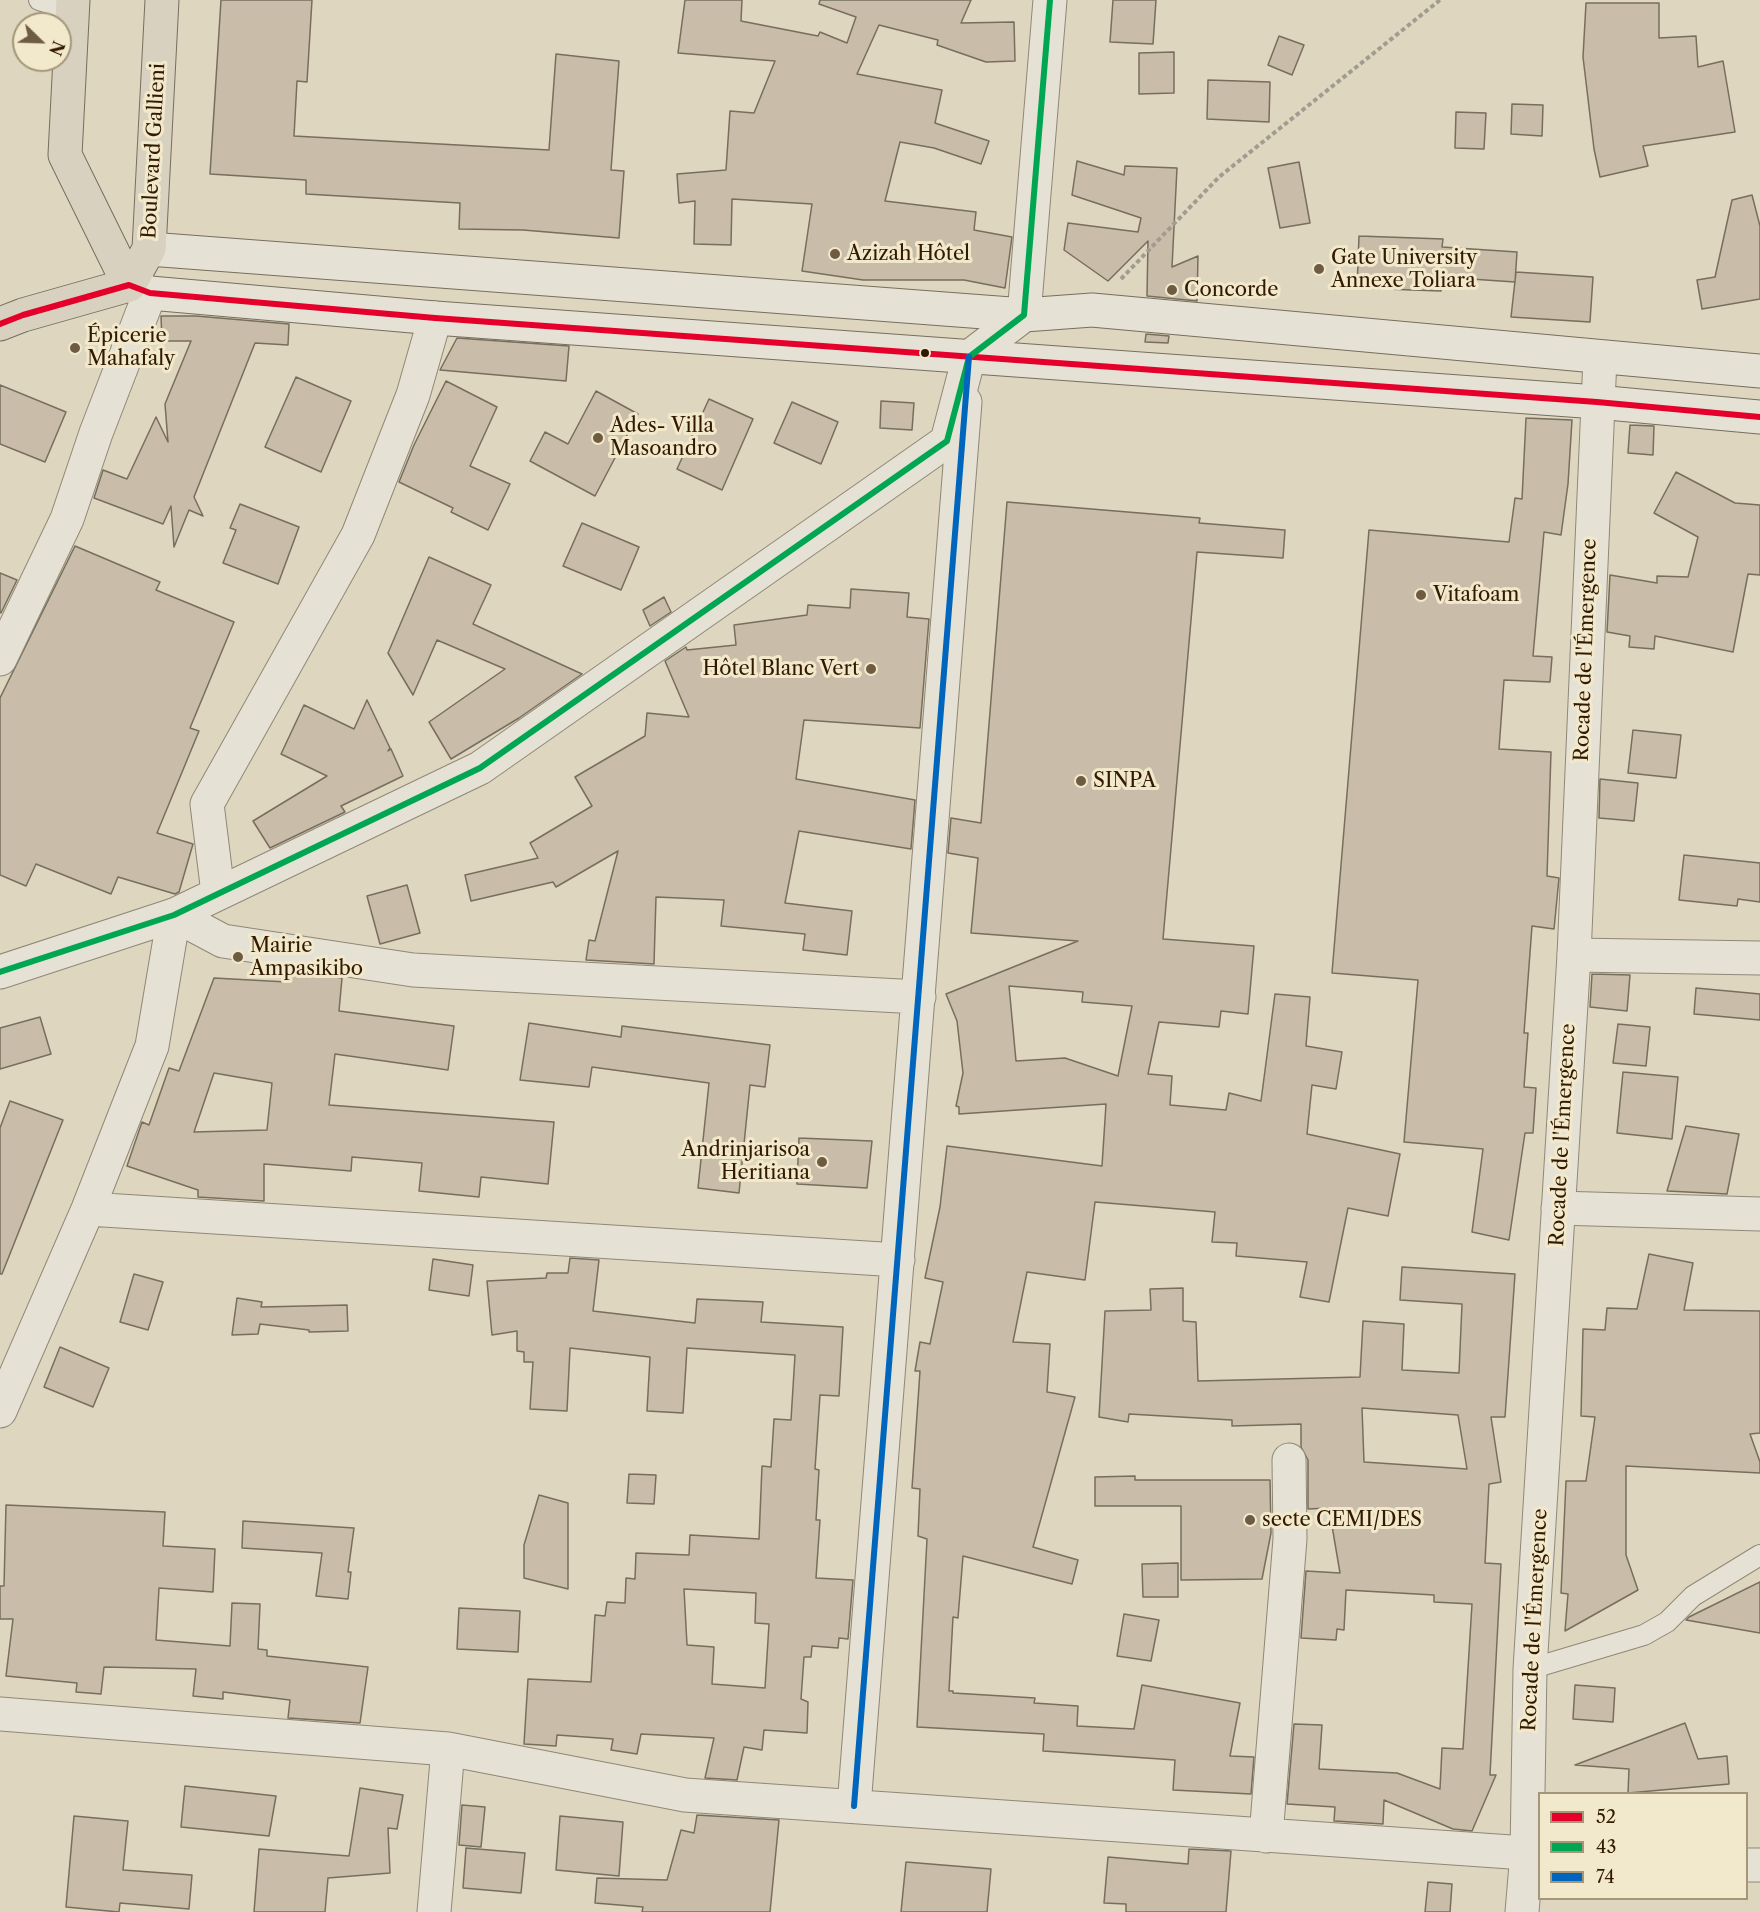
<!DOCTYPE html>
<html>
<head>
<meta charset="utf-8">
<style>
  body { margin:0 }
  #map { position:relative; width:1760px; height:1912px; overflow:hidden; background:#ded6be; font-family:"Libre Caslon Text",serif }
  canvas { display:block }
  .legend { position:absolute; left:1538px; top:1792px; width:210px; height:108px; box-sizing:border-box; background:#f2e9cc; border:2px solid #a5967a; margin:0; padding:8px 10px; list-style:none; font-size:18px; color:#321a00 }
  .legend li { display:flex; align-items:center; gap:12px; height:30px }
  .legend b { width:30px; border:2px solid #a5967a }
  .north { position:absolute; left:12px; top:12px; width:60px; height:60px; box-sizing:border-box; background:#f2e9cc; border:2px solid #a5967a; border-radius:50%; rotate:113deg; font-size:16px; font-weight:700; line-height:24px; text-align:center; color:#321a00 }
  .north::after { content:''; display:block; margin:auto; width:21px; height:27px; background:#6e5c42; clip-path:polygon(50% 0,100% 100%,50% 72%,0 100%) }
</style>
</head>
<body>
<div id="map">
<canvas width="1760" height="1912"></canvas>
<ul class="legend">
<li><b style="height:8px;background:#e4002b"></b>52</li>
<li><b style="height:8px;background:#00a651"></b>43</li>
<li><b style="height:8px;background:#0065bd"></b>74</li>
</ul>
<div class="north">N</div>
</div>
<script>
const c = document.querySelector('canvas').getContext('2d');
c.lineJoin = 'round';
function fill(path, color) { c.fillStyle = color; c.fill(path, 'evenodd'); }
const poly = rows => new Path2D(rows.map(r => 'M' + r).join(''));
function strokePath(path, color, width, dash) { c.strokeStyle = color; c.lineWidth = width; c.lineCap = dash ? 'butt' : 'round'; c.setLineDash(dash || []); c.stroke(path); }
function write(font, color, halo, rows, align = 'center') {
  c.font = font + ' "Libre Caslon Text",serif'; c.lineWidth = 6; c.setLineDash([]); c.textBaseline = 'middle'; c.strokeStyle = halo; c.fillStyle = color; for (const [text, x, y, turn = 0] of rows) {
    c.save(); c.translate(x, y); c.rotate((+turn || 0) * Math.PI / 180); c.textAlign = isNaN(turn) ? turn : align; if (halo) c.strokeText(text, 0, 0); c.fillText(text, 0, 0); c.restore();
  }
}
const building = poly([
  [221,0,312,0,307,82,297,81,294,136,549,150,556,54,619,61,611,170,624,171,619,238,523,230,459,229,460,203,306,194,306,180,210,174,221,0],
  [685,0,742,0,741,21,818,36,820,32,847,43,856,17,819,4,820,0,971,0,961,23,1014,22,1015,61,986,62,937,45,938,40,879,25,857,74,942,90,935,123,989,141,981,164,934,148,900,142,885,201,976,212,974,230,1012,237,1005,288,964,280,863,280,802,271,812,204,732,199,731,245,694,244,695,201,679,203,677,174,726,170,730,111,754,113,775,61,678,53,685,0],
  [1113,0,1156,0,1153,44,1110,42,1113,0],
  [1586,3,1659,3,1659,38,1696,36,1698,67,1723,61,1735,132,1643,146,1648,166,1600,177,1594,149,1583,57,1586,3],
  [1279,36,1304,45,1292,75,1268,65,1279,36],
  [1174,52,1174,93,1139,94,1139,53,1174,52],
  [1208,80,1270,82,1269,122,1207,119,1208,80],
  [1512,104,1543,105,1542,136,1511,134,1512,104],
  [1456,112,1486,113,1484,149,1455,148,1456,112],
  [1077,161,1124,175,1125,166,1177,168,1172,267,1198,256,1197,301,1147,296,1148,241,1108,281,1064,250,1068,223,1138,232,1141,218,1072,195,1077,161],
  [1299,162,1310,223,1280,228,1268,168,1299,162],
  [1752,195,1760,226,1760,299,1702,309,1697,280,1715,277,1732,200,1752,195],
  [1359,236,1443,239,1442,247,1517,252,1515,282,1441,277,1441,291,1357,288,1359,236],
  [1516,272,1593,277,1590,322,1511,317,1516,272],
  [161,316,196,316,289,324,288,345,255,343,194,497,203,516,189,510,174,547,171,506,163,524,94,498,103,470,127,479,156,417,168,442,165,404,191,341,162,341,161,316],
  [1146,334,1169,336,1168,343,1145,342,1146,334],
  [457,338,569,346,566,381,440,370,457,338],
  [296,377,351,401,321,472,265,447,296,377],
  [446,381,497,407,470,466,510,484,488,530,451,512,453,508,399,482,414,445,446,381],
  [0,385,66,412,45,462,0,444,0,385],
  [596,391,638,414,595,496,530,461,545,432,568,444,596,391],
  [709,399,753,419,722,490,677,469,709,399],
  [881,401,914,403,912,430,880,428,881,401],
  [792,402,838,422,821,464,774,443,792,402],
  [1526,418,1572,420,1568,484,1561,535,1544,532,1533,656,1552,657,1550,682,1504,680,1499,749,1551,752,1547,876,1559,878,1554,929,1532,926,1524,1033,1528,1033,1524,1087,1536,1088,1533,1133,1525,1133,1509,1240,1472,1232,1483,1149,1404,1142,1418,980,1332,973,1369,530,1509,542,1515,498,1522,499,1526,418],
  [1630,425,1654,426,1653,455,1628,453,1630,425],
  [1676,472,1735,503,1760,505,1760,575,1748,574,1733,652,1655,636,1654,649,1629,647,1630,636,1607,632,1610,575,1657,583,1657,576,1688,577,1698,537,1654,513,1676,472],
  [1007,502,1200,518,1199,523,1285,530,1283,558,1197,552,1163,939,1254,946,1248,1014,1221,1011,1219,1027,1159,1022,1148,1074,1172,1076,1170,1105,1226,1110,1229,1093,1261,1101,1275,994,1310,997,1306,1046,1342,1052,1336,1089,1312,1085,1307,1134,1400,1154,1388,1216,1348,1208,1329,1302,1300,1297,1307,1262,1236,1256,1237,1243,1212,1242,1215,1212,1095,1202,1085,1280,1027,1272,1013,1342,1050,1344,1047,1392,1075,1397,1033,1547,1078,1560,1072,1584,963,1556,958,1618,953,1617,949,1691,953,1691,953,1693,1035,1698,1034,1703,1078,1706,1077,1726,1134,1729,1142,1685,1240,1703,1230,1756,1254,1757,1251,1794,1173,1790,1175,1760,1043,1751,1044,1734,917,1727,927,1539,918,1536,920,1489,912,1488,920,1371,915,1371,920,1342,930,1344,943,1282,925,1278,940,1207,947,1146,1102,1166,1106,1104,959,1114,959,1107,956,1106,963,1073,957,1021,946,994,1078,941,971,933,978,858,948,853,951,818,981,823,1007,502],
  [1009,986,1083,992,1082,1002,1132,1006,1118,1076,1065,1058,1016,1061,1009,986],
  [240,504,299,527,278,584,223,563,236,530,230,528,240,504],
  [582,523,639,547,621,590,563,566,582,523],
  [75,546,160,582,156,590,234,622,190,728,199,731,157,833,193,844,179,892,175,894,118,877,111,894,36,864,26,886,0,875,0,698,75,546],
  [429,557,491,585,473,624,582,674,519,718,451,759,429,722,505,669,437,640,413,695,388,653,429,557],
  [0,573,17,580,1,613,0,612,0,573],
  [851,589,909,593,907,617,929,619,920,728,804,720,796,779,915,800,911,849,799,831,785,903,852,911,847,955,803,950,805,934,721,926,724,900,656,897,654,964,586,960,589,940,595,941,618,851,556,887,553,882,471,901,465,875,538,858,530,843,592,806,575,777,645,736,647,713,689,717,665,661,686,647,687,650,736,645,734,625,807,615,808,605,850,608,851,589],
  [664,597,671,612,650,626,643,610,664,597],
  [367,700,390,748,388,751,391,749,403,776,341,806,345,812,270,848,253,821,327,776,281,754,304,705,354,729,367,700],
  [1633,730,1681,735,1676,778,1628,773,1633,730],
  [1600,779,1638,783,1634,821,1599,818,1600,779],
  [1684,855,1760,863,1760,902,1738,899,1737,906,1679,900,1684,855],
  [407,885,420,933,380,944,367,896,407,885],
  [288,970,342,978,339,1011,454,1026,448,1070,335,1054,329,1105,554,1122,548,1184,481,1177,479,1197,419,1191,422,1163,352,1157,351,1171,264,1164,264,1201,198,1197,198,1190,127,1166,142,1122,149,1125,169,1068,179,1071,214,978,287,982,288,970],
  [214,1073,272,1083,267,1130,194,1132,214,1073],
  [1592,974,1630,975,1627,1011,1590,1007,1592,974],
  [1696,988,1760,994,1760,1020,1694,1014,1696,988],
  [40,1017,51,1054,0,1069,0,1028,40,1017],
  [529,1023,621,1037,622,1026,770,1045,765,1087,750,1085,739,1193,698,1188,709,1083,592,1067,589,1087,520,1080,529,1023],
  [1618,1024,1650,1027,1646,1066,1613,1063,1618,1024],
  [1623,1072,1678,1077,1672,1139,1617,1133,1623,1072],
  [10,1101,63,1120,2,1274,0,1274,0,1128,10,1101],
  [1686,1126,1739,1134,1727,1194,1667,1191,1686,1126],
  [799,1138,872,1141,867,1188,797,1184,799,1138],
  [1649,1254,1693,1263,1684,1310,1760,1311,1760,1433,1750,1434,1760,1462,1760,1473,1626,1466,1626,1555,1638,1590,1565,1631,1568,1594,1561,1593,1566,1481,1586,1481,1595,1417,1581,1416,1583,1329,1605,1330,1607,1308,1637,1309,1649,1254],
  [570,1258,599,1260,593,1311,695,1323,697,1299,763,1302,761,1322,843,1327,839,1396,820,1395,815,1469,819,1470,816,1520,820,1520,816,1578,853,1580,848,1639,839,1638,838,1648,812,1646,811,1657,804,1657,801,1699,808,1702,807,1733,764,1730,762,1750,744,1747,737,1780,705,1778,714,1738,641,1734,637,1754,611,1750,613,1739,557,1735,556,1746,524,1744,528,1679,591,1682,595,1615,605,1616,607,1602,625,1603,626,1578,635,1579,636,1553,689,1555,690,1535,759,1539,762,1466,771,1467,774,1419,791,1420,795,1355,687,1348,683,1413,647,1411,650,1357,570,1348,567,1411,530,1409,533,1362,524,1362,524,1352,517,1351,517,1331,492,1335,487,1281,546,1278,547,1273,568,1273,570,1258],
  [684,1589,756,1593,755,1623,769,1624,765,1688,712,1684,714,1647,687,1645,684,1589],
  [433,1259,473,1265,469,1296,429,1290,433,1259],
  [1402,1267,1515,1274,1505,1417,1491,1417,1501,1482,1489,1484,1485,1563,1501,1564,1490,1775,1496,1775,1472,1831,1453,1829,1384,1800,1383,1824,1334,1821,1335,1807,1287,1804,1294,1724,1322,1725,1319,1769,1397,1773,1440,1789,1442,1748,1463,1749,1472,1604,1434,1602,1434,1595,1346,1590,1344,1630,1337,1629,1336,1640,1301,1638,1306,1571,1340,1573,1329,1508,1308,1509,1308,1460,1301,1447,1301,1424,1232,1426,1232,1420,1129,1414,1128,1422,1099,1417,1105,1311,1151,1310,1150,1289,1183,1288,1183,1321,1196,1322,1198,1381,1360,1377,1363,1321,1404,1324,1402,1370,1459,1373,1462,1304,1400,1300,1402,1267],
  [1362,1408,1458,1415,1467,1469,1364,1462,1362,1408],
  [134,1274,163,1282,148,1330,120,1322,134,1274],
  [237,1298,262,1302,261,1307,347,1305,348,1331,309,1332,309,1330,260,1324,258,1334,232,1335,237,1298],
  [60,1347,109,1368,93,1407,44,1387,60,1347],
  [629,1474,656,1475,654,1504,627,1503,629,1474],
  [1135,1476,1135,1480,1270,1480,1271,1533,1262,1579,1181,1580,1181,1506,1095,1506,1095,1477,1135,1476],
  [539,1495,568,1503,568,1589,524,1578,524,1545,539,1495],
  [6,1505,165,1512,163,1546,215,1549,213,1592,159,1588,156,1640,230,1646,232,1603,260,1604,258,1649,267,1650,267,1656,368,1667,360,1723,288,1718,290,1700,223,1692,223,1699,193,1696,196,1669,104,1667,101,1694,76,1692,77,1683,6,1676,13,1619,0,1619,0,1586,4,1586,6,1505],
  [243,1521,354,1528,348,1572,351,1572,348,1599,316,1596,322,1553,242,1548,243,1521],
  [1178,1563,1178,1597,1143,1597,1142,1564,1178,1563],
  [1760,1582,1760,1633,1686,1620,1689,1617,1760,1582],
  [459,1608,520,1611,518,1652,457,1649,459,1608],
  [1124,1614,1159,1620,1151,1661,1117,1656,1124,1614],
  [1575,1685,1615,1688,1613,1722,1573,1719,1575,1685],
  [1685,1723,1698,1759,1727,1756,1729,1784,1628,1793,1629,1769,1575,1765,1685,1723],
  [185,1786,276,1796,269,1836,181,1827,185,1786],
  [360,1788,403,1795,397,1829,388,1828,390,1873,328,1878,325,1912,254,1912,259,1849,349,1856,360,1788],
  [462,1805,485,1807,481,1847,459,1845,462,1805],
  [697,1815,779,1820,770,1912,642,1912,643,1907,595,1903,597,1878,667,1880,681,1830,694,1833,697,1815],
  [74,1816,128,1821,123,1870,192,1875,189,1909,120,1903,119,1912,66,1907,74,1816],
  [560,1816,623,1822,619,1876,556,1870,560,1816],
  [466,1848,525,1853,521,1893,463,1888,466,1848],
  [1189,1849,1231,1851,1226,1912,1126,1912,1126,1904,1104,1903,1108,1857,1188,1864,1189,1849],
  [906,1862,991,1869,987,1912,901,1912,906,1862],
  [1428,1882,1452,1884,1450,1912,1425,1912,1428,1882]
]);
fill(building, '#c9bca8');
strokePath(building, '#776e5e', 1.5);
const service = poly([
  [39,0,73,11],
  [1530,1669,1644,1635,1667,1622,1693,1596,1760,1555]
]);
const minor = poly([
  [0,659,67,519,96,433,150,293],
  [218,893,207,804,358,535,413,395,435,318],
  [1574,955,1760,958],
  [1558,1208,1760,1214],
  [88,1209,898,1260],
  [0,1411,88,1209,152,1046,174,915,223,941,413,970,919,997],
  [0,1714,448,1749,685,1795,1540,1854],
  [854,1806,965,402],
  [1266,1836,1290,1539,1289,1460],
  [1746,1865,1760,1865],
  [434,1912,448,1749]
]);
const tertiary = poly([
  [0,972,174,915,480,768,947,441,969,357,1024,315,1050,0],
  [1522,1912,1527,1853,1530,1669,1574,955,1600,358]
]);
const secondary = poly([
  [149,249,1024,315,1092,310,1760,371],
  [129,285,150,293,435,318,1597,402,1760,417]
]);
const primary = poly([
  [73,0,65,155,129,285],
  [129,285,149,249,162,0],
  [0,324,23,315,129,285]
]);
strokePath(service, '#8f8877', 22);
strokePath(minor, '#8f8877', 35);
strokePath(tertiary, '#8f8877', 35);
strokePath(secondary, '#776e5e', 35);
strokePath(primary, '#776e5e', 35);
strokePath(poly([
  [1121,279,1219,177,1440,0]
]), '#a29c90', 4, [4.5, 3]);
strokePath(service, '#e5e1d4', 20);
strokePath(minor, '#e5e1d4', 33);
strokePath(tertiary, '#e5e1d4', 33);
strokePath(secondary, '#e5e1d4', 33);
strokePath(primary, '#d8d1c0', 33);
strokePath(poly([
  [0,324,23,315,129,285,150,293,435,318,1597,402,1760,417]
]), '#e4002b', 6);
strokePath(poly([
  [0,972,174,915,480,768,947,441,969,357,1024,315,1050,0]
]), '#00a651', 6);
strokePath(poly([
  [854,1806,969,357]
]), '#0065bd', 6);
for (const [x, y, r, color] of [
  [835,254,6,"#6e5c42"],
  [1319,269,6,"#6e5c42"],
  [1172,290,6,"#6e5c42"],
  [75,348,6,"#6e5c42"],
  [925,353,5,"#321a00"],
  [598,438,6,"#6e5c42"],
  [1421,595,6,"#6e5c42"],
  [871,669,6,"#6e5c42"],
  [1081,781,6,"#6e5c42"],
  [238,957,6,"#6e5c42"],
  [822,1162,6,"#6e5c42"],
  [1250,1520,6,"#6e5c42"]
]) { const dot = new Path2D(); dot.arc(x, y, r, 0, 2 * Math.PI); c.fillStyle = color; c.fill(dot); strokePath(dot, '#f2e9cc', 2); }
write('20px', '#321a00', '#f2e9cc', [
  ["Boulevard Gallieni",154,151,-87],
  ["Rocade de l'Émergence",1586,650,-88],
  ["Rocade de l'Émergence",1563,1135,-87],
  ["Rocade de l'Émergence",1535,1620,-87]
]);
write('20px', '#321a00', '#f2e9cc', [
  ["Azizah Hôtel",847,254],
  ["Gate University",1331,258],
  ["Annexe Toliara",1331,281],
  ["Concorde",1184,290],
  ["Épicerie",87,336],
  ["Mahafaly",87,359],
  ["Ades- Villa",610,426],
  ["Masoandro",610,449],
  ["Vitafoam",1433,595],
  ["Hôtel Blanc Vert",859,669,"right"],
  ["SINPA",1093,781],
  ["Mairie",250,946],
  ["Ampasikibo",250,969],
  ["Andrinjarisoa",810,1150,"right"],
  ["Heritiana",810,1173,"right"],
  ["secte CEMI/DES",1262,1520]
], 'left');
</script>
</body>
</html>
